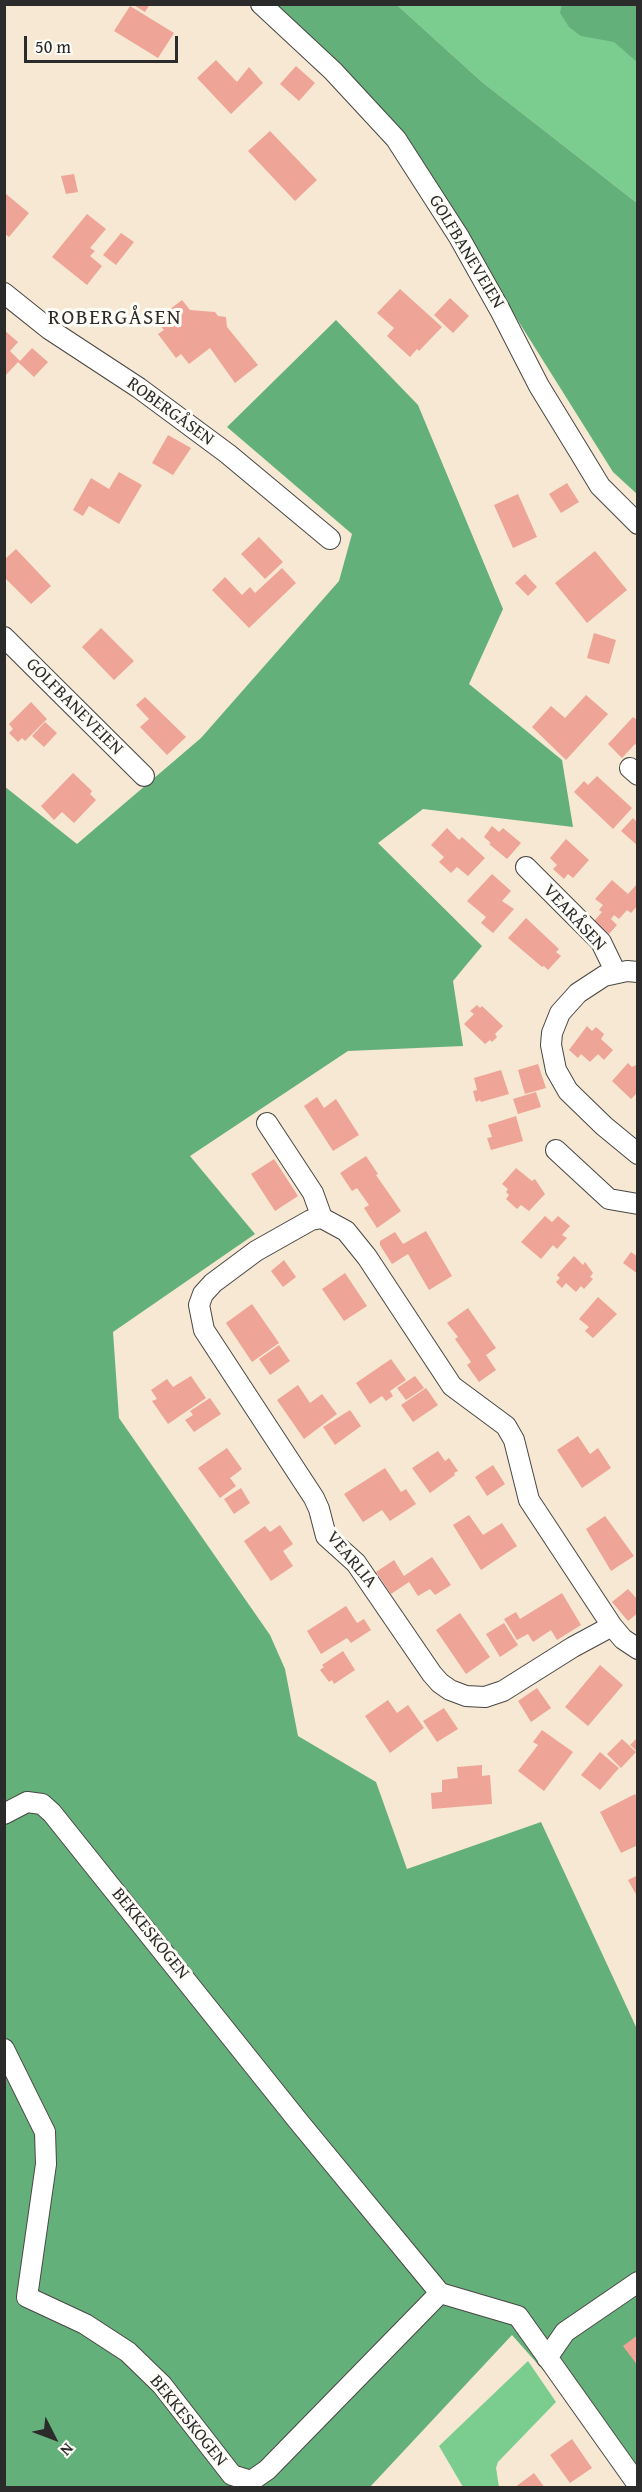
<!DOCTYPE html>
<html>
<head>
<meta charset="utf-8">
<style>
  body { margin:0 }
  #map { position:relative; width:642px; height:2492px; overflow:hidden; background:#f6e8d2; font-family:"Gentium Book Plus",serif }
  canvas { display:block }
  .frame { position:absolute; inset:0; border:6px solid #2b2b2b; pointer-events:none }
  .north { position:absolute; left:24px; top:2408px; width:60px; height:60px; -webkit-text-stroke:4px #fdfcf7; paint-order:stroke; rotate:132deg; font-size:16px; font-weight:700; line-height:24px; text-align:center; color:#2b2b2b }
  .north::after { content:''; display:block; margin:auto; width:21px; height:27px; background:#2b2b2b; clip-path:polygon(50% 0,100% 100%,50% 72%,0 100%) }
  .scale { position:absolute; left:24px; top:36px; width:154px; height:27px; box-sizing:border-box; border:3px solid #2b2b2b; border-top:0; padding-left:8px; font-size:18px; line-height:21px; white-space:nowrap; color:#2b2b2b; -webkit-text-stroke:4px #fdfcf7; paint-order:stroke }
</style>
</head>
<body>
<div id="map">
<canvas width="642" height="2492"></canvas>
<div class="frame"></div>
<div class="north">N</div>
<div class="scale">50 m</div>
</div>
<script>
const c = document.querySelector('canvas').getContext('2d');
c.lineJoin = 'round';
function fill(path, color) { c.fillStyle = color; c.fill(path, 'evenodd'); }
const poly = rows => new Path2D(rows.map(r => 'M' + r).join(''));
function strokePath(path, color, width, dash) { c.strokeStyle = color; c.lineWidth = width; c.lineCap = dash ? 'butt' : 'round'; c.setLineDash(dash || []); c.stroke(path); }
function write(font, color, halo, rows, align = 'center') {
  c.font = font + ' "Gentium Book Plus",serif'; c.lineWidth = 6; c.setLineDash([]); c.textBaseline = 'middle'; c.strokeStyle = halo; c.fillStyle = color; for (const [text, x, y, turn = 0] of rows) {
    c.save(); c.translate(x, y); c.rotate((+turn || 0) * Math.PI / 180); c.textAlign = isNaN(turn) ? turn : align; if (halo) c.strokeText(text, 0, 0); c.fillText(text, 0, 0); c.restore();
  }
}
fill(poly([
  [397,5,637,5,637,203,482,82],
  [528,2361,556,2402,498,2462,496,2468,499,2487,463,2487,439,2446]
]), '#7bcd8f');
fill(poly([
  [562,4,637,5,637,62,614,42,581,36,569,27,560,13],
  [273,5,397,5,482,82,637,203,637,494,613,472,426,174],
  [336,320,418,405,503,609,469,684,562,760,573,827,423,809,378,843,482,946,453,981,463,1046,348,1051,190,1156,255,1234,113,1332,119,1418,270,1635,285,1669,298,1736,376,1782,407,1869,541,1822,637,2029,637,2476,512,2335,370,2487,5,2487,4,786,77,844,201,738,339,581,352,534,227,427]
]), '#64b07a');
fill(poly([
  [132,4,150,4,145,12],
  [130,6,174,33,158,58,114,31],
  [216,60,237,82,249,67,263,83,231,114,197,78],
  [296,66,315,83,299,101,280,84],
  [270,131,317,180,295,201,248,151],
  [74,174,78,192,66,194,61,176],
  [6,194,29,213,9,237,4,233,4,196],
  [87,214,106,229,90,248,95,251,90,256,102,266,87,285,52,257],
  [121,233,134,242,116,265,103,255],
  [400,289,442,327,419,351,417,349,410,357,387,336,394,328,377,313],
  [450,298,469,316,453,333,434,315],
  [182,300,190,310,215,312,218,316,226,317,227,327,258,365,235,383,210,348,189,364,181,354,176,358,158,334,164,330,156,320],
  [4,330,18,342,10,351,20,361,32,348,48,362,34,377,18,362,4,377],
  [168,435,191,448,173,475,152,463],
  [119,472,142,485,119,524,89,506,83,516,73,510,91,478,109,489],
  [567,483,579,502,561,513,549,494],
  [518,494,537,537,513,548,494,505],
  [259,537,283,562,265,579,241,554],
  [16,549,51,586,31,604,4,577,4,560],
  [595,551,627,590,587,623,555,583],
  [282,568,296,583,249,628,212,590,225,577,242,595,250,587,255,593],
  [525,574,537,587,528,596,515,583],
  [101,628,134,661,114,680,82,647],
  [594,633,616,640,609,664,587,658],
  [586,695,608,714,566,760,532,727,551,706,565,718],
  [145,697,186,737,167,755,140,727,149,719,136,705],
  [31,702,47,719,25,741,22,738,18,742,9,733,13,729,9,724],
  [633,717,638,721,638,747,635,744,622,758,608,744],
  [45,722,57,733,44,747,32,736],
  [73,773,92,791,90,794,96,800,74,823,62,812,54,820,41,806],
  [597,776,632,808,613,829,574,792,584,781,588,785],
  [633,818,636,821,638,820,638,846,621,831],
  [492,826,499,832,503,828,521,843,507,859,489,844,491,843,484,837],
  [447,828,459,840,462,837,485,858,468,876,457,867,451,873,439,862,444,857,431,845],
  [566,839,589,860,573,878,568,874,564,879,553,869,557,865,550,858],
  [492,874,511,891,502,901,514,909,493,933,481,923,486,917,467,901],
  [612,880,628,894,636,885,638,887,638,905,631,913,627,910,619,919,614,915,611,919,617,925,609,934,594,921,602,912,599,910,603,905,595,899],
  [526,918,559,949,556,952,561,956,548,970,544,966,542,967,508,938],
  [477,1005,480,1008,482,1006,503,1026,495,1034,497,1037,492,1042,490,1040,485,1044,464,1024,474,1014,470,1011],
  [587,1026,592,1031,596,1027,604,1034,601,1039,613,1050,604,1060,598,1054,590,1062,581,1054,578,1058,569,1050],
  [628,1063,632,1067,638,1064,638,1092,631,1099,612,1081],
  [538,1064,546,1088,525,1094,518,1070],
  [501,1070,509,1094,481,1102,480,1100,476,1102,473,1091,477,1090,474,1078],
  [536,1092,541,1107,518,1114,513,1099],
  [317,1097,324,1108,336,1099,359,1135,333,1151,304,1106],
  [516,1116,523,1141,491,1150,487,1138,492,1137,488,1125],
  [366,1156,378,1174,376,1175,401,1211,377,1228,364,1208,369,1205,357,1188,352,1191,340,1173],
  [274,1159,298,1196,275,1211,251,1174],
  [516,1168,532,1181,535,1179,545,1194,529,1211,521,1205,517,1209,506,1199,509,1195,506,1192,508,1189,502,1184],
  [545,1216,552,1222,558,1216,570,1226,562,1235,567,1238,557,1249,553,1245,541,1259,521,1242],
  [426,1231,452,1276,429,1290,408,1254,392,1264,380,1245,380,1241,395,1232,403,1244],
  [631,1252,638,1257,638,1274,623,1263],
  [574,1256,583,1265,585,1262,593,1273,590,1277,593,1279,584,1289,581,1286,576,1292,566,1283,562,1288,556,1282,560,1278,557,1275],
  [284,1260,296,1277,283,1287,271,1271],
  [345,1273,367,1306,344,1321,322,1289],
  [598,1297,617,1314,593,1338,585,1331,589,1327,579,1319],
  [252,1304,279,1343,252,1362,226,1323],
  [468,1308,496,1348,486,1355,496,1370,479,1382,467,1365,471,1362,455,1339,458,1337,447,1323],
  [279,1345,290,1361,270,1375,259,1359],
  [391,1359,406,1380,390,1391,393,1396,386,1401,382,1396,370,1404,356,1383],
  [191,1376,206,1398,168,1424,152,1401,157,1399,151,1390,167,1379,173,1387],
  [415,1376,424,1388,406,1400,397,1388],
  [298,1385,310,1403,322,1394,337,1414,304,1439,277,1400],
  [426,1388,438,1405,413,1422,401,1405],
  [210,1398,221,1414,194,1432,185,1420,193,1415,190,1411],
  [350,1410,361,1426,335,1445,323,1427],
  [578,1436,590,1454,598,1448,611,1468,582,1488,557,1450],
  [227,1448,242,1469,230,1478,236,1486,220,1498,198,1468],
  [438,1451,445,1461,449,1458,458,1471,454,1473,455,1475,430,1493,412,1468],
  [493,1465,505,1484,487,1496,475,1477],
  [385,1468,401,1492,406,1489,416,1504,390,1521,382,1510,363,1522,344,1494],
  [241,1488,250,1503,234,1514,224,1499],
  [469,1515,483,1535,502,1523,517,1546,481,1570,453,1525],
  [605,1516,634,1556,611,1571,586,1529],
  [280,1525,293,1544,283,1551,293,1566,271,1581,244,1541,265,1526,270,1532],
  [432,1557,451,1585,435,1595,430,1589,418,1596,409,1582,391,1594,376,1572,394,1560,404,1576],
  [628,1589,638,1600,638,1613,628,1621,612,1602],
  [562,1593,581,1625,557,1640,551,1630,533,1642,528,1634,517,1640,504,1619,516,1612,520,1619],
  [346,1606,357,1623,364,1619,371,1630,351,1643,347,1638,321,1654,307,1631],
  [460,1613,490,1657,466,1674,436,1630],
  [504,1623,518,1645,500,1657,486,1634],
  [343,1651,355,1670,334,1684,332,1680,329,1682,320,1670,324,1667,322,1665],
  [600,1665,623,1685,588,1726,565,1707],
  [537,1688,551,1708,531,1722,518,1701],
  [388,1700,397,1713,408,1705,424,1728,390,1753,365,1716],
  [444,1708,458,1729,437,1742,423,1721],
  [542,1730,573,1752,544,1791,518,1771,538,1745,533,1742],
  [638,1737,638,1752,630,1745],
  [622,1739,636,1752,621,1768,607,1754],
  [600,1752,619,1768,600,1790,581,1775],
  [482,1765,482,1776,490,1775,492,1804,432,1809,431,1793,442,1792,442,1780,458,1778,457,1767],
  [635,1794,638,1800,638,1845,621,1853,600,1812],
  [638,1875,638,1898,628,1880],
  [638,2335,638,2366,623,2346],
  [572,2439,592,2468,570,2483,550,2455],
  [534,2473,545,2488,514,2488]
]), '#eea497');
const street = poly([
  [261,4,333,71,396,139,459,237,500,310,539,386,580,453,600,486,638,524],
  [4,293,49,329,139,388,228,454,330,539],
  [4,637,144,776],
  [630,768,638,775],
  [526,867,601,942,616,973],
  [638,972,627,971,604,976,578,993,560,1013,552,1033,551,1045,556,1070,568,1091,604,1126,638,1154],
  [267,1123,313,1193,322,1218],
  [556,1150,609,1199,638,1204],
  [612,1626,573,1647,503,1691,485,1697,466,1696,450,1690,440,1683,432,1674,356,1563,326,1536,319,1509,314,1498,204,1330,199,1305,203,1294,213,1283,256,1251,311,1220,322,1218,346,1231,367,1257,452,1386,506,1426,514,1440,529,1500,612,1626,623,1639,638,1649],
  [4,1814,27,1802,42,1804,52,1813,299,2122,440,2293,518,2316,638,2485],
  [4,2049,45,2132,46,2164,27,2297,85,2324,128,2352,162,2385,232,2475,251,2481,267,2470,440,2293],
  [547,2358,565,2332,638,2282]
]);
strokePath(street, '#494744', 22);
strokePath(street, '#fff', 20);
write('18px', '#2b2b2b', '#fdfcf7', [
  ["GOLFBANEVEIEN",466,252,59],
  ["ROBERGÅSEN",170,412,36],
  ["GOLFBANEVEIEN",74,707,45],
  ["VEARÅSEN",574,918,47],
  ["VEARLIA",351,1560,50],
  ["BEKKESKOGEN",150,1934,51],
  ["BEKKESKOGEN",188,2421,51]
]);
c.letterSpacing = '1.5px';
write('21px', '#2b2b2b', '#fdfcf7', [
  ["ROBERGÅSEN",115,319]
]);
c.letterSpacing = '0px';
</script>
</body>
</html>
